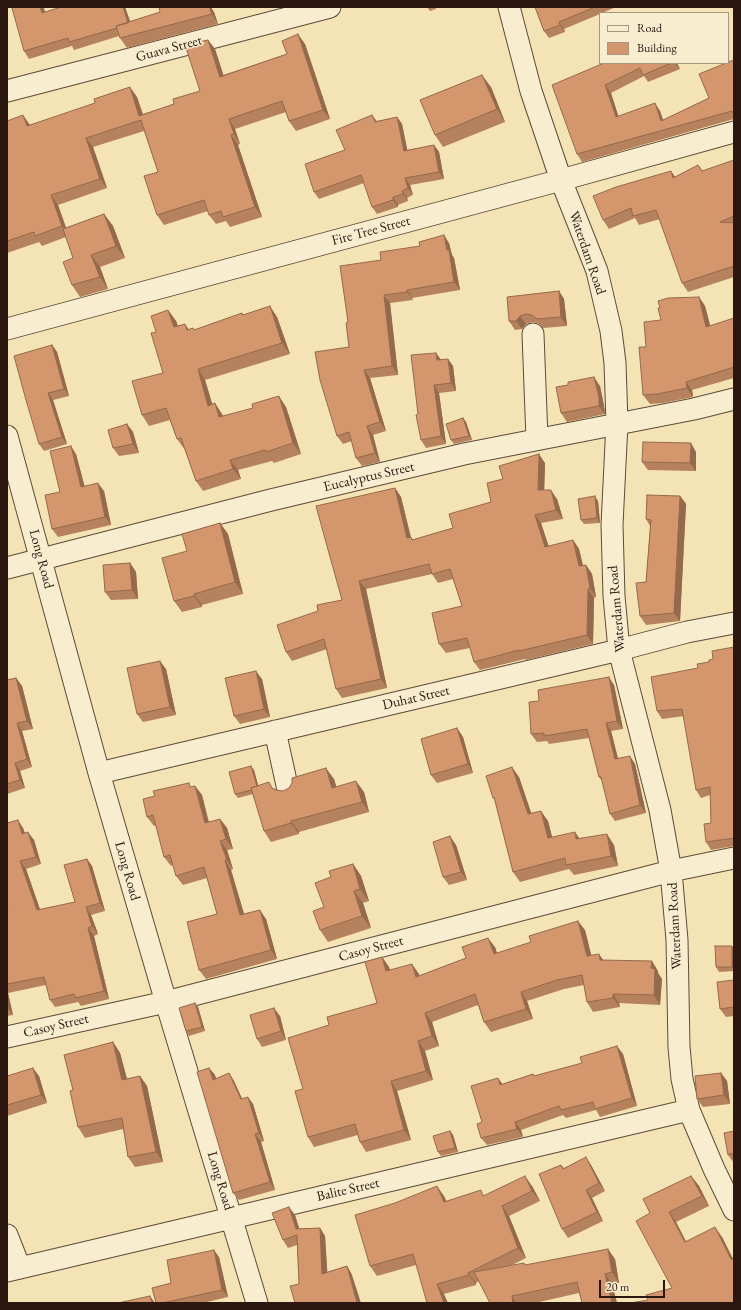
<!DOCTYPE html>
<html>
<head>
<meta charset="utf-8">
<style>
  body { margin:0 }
  #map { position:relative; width:741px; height:1310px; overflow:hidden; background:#f4e4b5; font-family:"EB Garamond",serif }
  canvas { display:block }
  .frame { position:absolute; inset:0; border:8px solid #2b170f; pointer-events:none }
  .legend { position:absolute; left:599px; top:12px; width:130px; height:52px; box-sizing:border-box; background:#f8edcf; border:1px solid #a69782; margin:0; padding:5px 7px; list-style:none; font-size:12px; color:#2b170f }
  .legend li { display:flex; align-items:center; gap:8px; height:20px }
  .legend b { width:20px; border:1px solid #a69782 }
  .scale { position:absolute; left:599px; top:1280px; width:66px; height:18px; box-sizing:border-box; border:2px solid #2b170f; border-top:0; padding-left:5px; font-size:12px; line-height:14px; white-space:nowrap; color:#2b170f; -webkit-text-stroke:3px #f8edcf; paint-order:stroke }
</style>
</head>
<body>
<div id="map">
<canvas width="741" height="1310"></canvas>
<div class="frame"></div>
<ul class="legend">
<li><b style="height:5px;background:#f8edcf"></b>Road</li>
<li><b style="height:11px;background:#d4966c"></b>Building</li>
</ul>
<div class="scale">20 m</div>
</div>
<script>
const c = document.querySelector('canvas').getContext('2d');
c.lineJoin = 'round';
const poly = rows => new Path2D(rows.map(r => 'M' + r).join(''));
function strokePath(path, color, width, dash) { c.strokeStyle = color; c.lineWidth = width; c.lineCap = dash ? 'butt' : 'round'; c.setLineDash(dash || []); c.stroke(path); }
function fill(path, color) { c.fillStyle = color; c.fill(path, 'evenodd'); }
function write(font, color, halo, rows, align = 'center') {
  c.font = font + ' "EB Garamond",serif'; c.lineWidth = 3; c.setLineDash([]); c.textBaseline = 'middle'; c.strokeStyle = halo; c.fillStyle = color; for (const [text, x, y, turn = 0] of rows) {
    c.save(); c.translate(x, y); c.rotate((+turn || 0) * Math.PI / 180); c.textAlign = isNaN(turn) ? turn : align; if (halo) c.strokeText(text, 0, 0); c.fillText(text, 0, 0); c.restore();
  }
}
const minor = poly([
  [509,7,531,91,561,180,597,271,611,331,615,363,617,423,612,525,614,596,619,650,660,810,671,871,677,940,679,1047,682,1079,689,1110,714,1169,734,1210],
  [7,91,330,7],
  [7,329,561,180,734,132],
  [533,334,537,439],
  [7,436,99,773,166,1002,257,1303],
  [7,568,271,500,464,454,694,409,734,399],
  [275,731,288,790],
  [99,773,619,650,687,632,734,623],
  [7,1037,166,1002,671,871,734,858],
  [7,1235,20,1268],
  [7,1271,689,1110]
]);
strokePath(minor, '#5d4a38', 23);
strokePath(minor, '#f8edcf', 21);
fill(poly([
  [15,7,43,7,45,12,61,7,125,7,130,22,214,12,218,24,127,48,120,38,119,36,74,50,72,46,29,59,24,51],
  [427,7,436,7,436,9,430,11],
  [535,7,616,7,602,13,600,13,600,14,564,29,565,32,549,38,544,31],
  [208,40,215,49,223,75,287,54,305,44,330,119,296,131,289,121,286,112,235,129,240,144,238,145,262,217,230,227,226,221,216,224,209,215,208,211,164,225,157,215,158,172,144,131,93,147,107,188,58,205,66,228,104,214,113,226,125,258,100,267,108,289,80,297,72,285,73,258,66,237,42,246,39,242,7,253,7,121,30,125,137,97,143,114,174,104,200,91],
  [734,60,734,119,582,162,577,154,604,63,677,63,680,69,648,82,644,76,611,93,618,116,660,111,663,120,709,98],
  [491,87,505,122,443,147,435,135],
  [372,115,377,121,397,117,402,124,407,150,434,145,439,152,444,179,410,185,413,195,407,198,408,201,398,205,398,207,377,214,372,207,364,183,319,199,314,192,345,150],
  [734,160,734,277,688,292,682,283,660,219,639,225,635,218,609,229,603,220,671,171,675,177,698,165,703,171],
  [449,243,452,255,454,258,460,290,412,298,413,300,390,303,398,375,370,378,386,431,373,435,380,462,362,466,356,458,352,441,343,444,337,436,349,347,348,322,381,260],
  [559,291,564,299,567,326,543,328,538,323,532,322,526,324,522,329,515,330,509,321],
  [699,297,705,306,710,326,734,318,734,378,692,390,693,397,663,403,650,404,643,395,646,347,661,320],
  [168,310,176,321,178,326,189,330,194,330,242,313,244,315,277,317,290,354,205,380,212,404,222,414,223,416,286,407,301,454,274,463,272,461,238,470,241,479,203,491,196,481,185,450,177,439,170,420,149,426,142,415,163,373,156,332],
  [52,345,57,352,69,396,53,400,67,444,44,451,39,444],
  [436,353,441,360,448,359,453,366,456,391,439,393,446,444,426,448,421,440,418,414],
  [600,386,604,406,605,414,567,422,561,413],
  [463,418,466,422,472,440,454,444,451,440],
  [127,424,133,432,139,453,119,456,113,448],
  [696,452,696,471,648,470,642,462],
  [76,454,84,486,104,491,111,525,58,537,52,529,60,492],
  [545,463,544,490,557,499,563,519,541,523,548,546,573,540,579,549,583,565,586,565,592,574,596,597,594,598,593,644,526,660,525,659,480,670,474,662,470,648,446,653,439,644,462,606,453,579,438,583,432,574,366,589,387,688,342,698,336,689,327,649,292,661,286,652,318,611,342,600,395,488,401,497,411,537,413,540,453,528,491,502,503,479],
  [680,496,686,504,680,621,646,625,640,616,646,582,650,526,646,519],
  [598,501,600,523,584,524,581,520],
  [220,523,228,534,243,594,202,605,202,607,182,612,174,601,187,551],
  [130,563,136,572,138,599,111,600,105,592],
  [734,647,734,846,711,850,706,842,711,823,710,795,701,798,696,790,684,716,662,719,657,711,698,668],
  [166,669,176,715,143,722,137,714],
  [16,678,22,686,33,729,22,731,32,767,20,771,25,788,7,794,7,680],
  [262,679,270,717,240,724,234,716],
  [614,685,623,729,611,731,618,758,635,764,646,813,615,821,610,814,603,782,599,777,589,738,549,744,547,741,537,742,531,734,539,701],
  [457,728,463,737,473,773,437,783,431,775],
  [254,770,258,786,273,788,276,790,283,791,334,779,336,787,364,792,369,812,299,832,299,834,271,842,264,831,253,794,238,798,235,794],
  [519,777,531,813,548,821,552,837,579,838,614,845,618,866,574,875,569,869,520,882,513,872,495,801,493,798],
  [195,786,202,795,209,822,220,819,227,828,233,849,227,850,233,869,231,870,244,914,266,919,277,959,206,979,199,970,217,914,207,878,183,885,176,876,173,865,171,866,164,857,156,825,154,826,147,817,191,787],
  [23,828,25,833,34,840,41,864,26,869,40,910,75,902,87,859,92,866,105,911,91,915,98,934,94,936,109,999,81,1006,78,1002,55,1007,50,1000,46,985,8,993,13,1015,7,1016,7,910,8,910],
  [456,845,467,880,449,885,443,877],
  [353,864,361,876,369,901,363,903,371,928,328,942,320,930,324,907,331,877],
  [585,930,591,955,603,960,658,971,658,973,662,979,660,1005,619,1003,620,1007,593,1012,587,1002,584,985,564,989,527,1001,533,1019,491,1032,484,1022,478,1005,432,1022,439,1046,425,1051,433,1080,397,1091,411,1140,366,1152,360,1142,358,1135,314,1147,308,1137,303,1089,329,1025,377,1003,382,957,389,967,390,970,419,974,419,976,495,947,497,953],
  [734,949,734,971,719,972,716,967],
  [734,980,734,1016,726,1017,720,1009],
  [198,1007,205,1031,189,1036,186,1031],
  [280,1016,286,1040,262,1047,257,1039],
  [113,1042,120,1053,127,1079,140,1076,147,1086,163,1162,135,1167,128,1157,123,1129,85,1138,78,1127,73,1090],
  [623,1054,637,1106,600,1117,596,1110,566,1118,563,1115,521,1130,523,1137,487,1145,481,1138,482,1122,503,1084,533,1074,534,1076],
  [209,1068,215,1075,216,1079,229,1073,234,1081,242,1099,253,1104,264,1141,261,1142,275,1190,239,1200,233,1193],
  [721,1073,727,1081,730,1104,703,1107,697,1099],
  [7,1076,39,1076,47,1103,7,1116],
  [450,1131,453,1135,458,1152,441,1156,438,1152],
  [734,1131,734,1163,728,1155],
  [561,1165,564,1168,591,1165,605,1191,592,1198,603,1221,568,1238,562,1229],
  [691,1176,699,1186,709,1206,676,1222,686,1242,722,1237,733,1259,648,1300,672,1288,650,1213],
  [532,1186,540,1201,509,1216,526,1258,510,1266,615,1259,619,1283,612,1284,617,1303,582,1303,579,1293,535,1303,490,1303,479,1281,476,1283,476,1285,444,1294,416,1265,377,1276,370,1266,444,1196,446,1201,485,1195],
  [295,1215,299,1229,320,1228,325,1236,327,1272,347,1266,352,1275,299,1284,297,1245,288,1248,283,1240],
  [219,1257,228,1297,203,1303,156,1303,171,1283]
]), '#b6815d');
fill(poly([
  [40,7,43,7,44,8,47,20,42,13],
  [123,7,125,7,134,32,129,24],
  [209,7,211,7,214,12,218,24,212,14],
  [559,22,564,29,565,32,560,25],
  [298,34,305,44,330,119,323,110],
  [208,40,215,49,227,86,220,77],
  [675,63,677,63,680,69],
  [482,75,491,87,505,122,497,109],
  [605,85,611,93,621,124,616,117],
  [130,87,137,97,146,125,139,116],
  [655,103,660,111,666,129,661,121],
  [23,115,30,125,27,126],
  [397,117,402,124,409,158,404,151],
  [229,119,235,129,240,144,234,134],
  [231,135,238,145,262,217,255,207],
  [86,138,93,147,107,188,100,179],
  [434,145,439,152,444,179,439,172],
  [671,171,677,180,673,178],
  [405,178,410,185,413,195,408,188],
  [402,191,407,198,408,201,403,194],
  [51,195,58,205,69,236,62,226],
  [393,197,398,205,398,207,393,200],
  [104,214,113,226,125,258,116,246],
  [444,235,449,243,452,255,454,258,460,290,454,282,447,250],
  [91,255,100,267,108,289,100,277],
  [407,290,412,298,413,300,407,292],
  [559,291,564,299,567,326,561,317],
  [384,295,390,303,398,375,392,366],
  [699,297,705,306,713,336,706,327],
  [270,306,277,317,290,354,282,343],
  [168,310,176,321,182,337,174,327],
  [520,316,526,324,522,329,516,321],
  [185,324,192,334,187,330],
  [52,345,57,352,69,396,64,389],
  [436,353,441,360,437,360],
  [448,359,453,366,456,391,451,383],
  [198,369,205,380,216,416,208,406],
  [364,370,370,378,386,431,380,422],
  [594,377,600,386,604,406,605,414,599,406],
  [686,382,692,390,693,397,687,388],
  [434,385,439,393,446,444,441,436],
  [48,393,53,400,67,444,62,437],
  [279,396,286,407,301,454,293,443],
  [215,403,222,414,227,428,219,417],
  [463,418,466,422,472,440,469,436],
  [127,424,133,432,139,453,133,444],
  [367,426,373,435,380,462,375,453],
  [691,443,696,452,696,471,690,463],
  [71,446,76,454,87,495,81,487],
  [539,454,545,463,544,499,538,490],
  [230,460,238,470,241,479,233,469],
  [98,483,104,491,111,525,105,517],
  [395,488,401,497,413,547,407,538],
  [551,490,557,499,563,519,556,510],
  [595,496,598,501,600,523,597,518],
  [680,496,686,504,680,621,674,613],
  [535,515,541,523,552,556,545,547],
  [220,523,228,534,243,594,235,582],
  [573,540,579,549,585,575,579,566],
  [130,563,136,572,138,599,132,590],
  [586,565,592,574,596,597,590,588],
  [359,581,366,589,387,688,381,679],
  [588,589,594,598,593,644,587,635],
  [194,594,202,605,202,607,194,596],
  [160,661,166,669,176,715,170,707],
  [256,671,262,679,270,717,264,709],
  [609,677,614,685,623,729,617,721],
  [16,678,22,686,33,729,27,721],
  [17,723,22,731,32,767,27,759],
  [606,723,611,731,620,767,615,759],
  [457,728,463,737,473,773,468,764],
  [630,756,635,764,646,813,640,805],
  [15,763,20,771,25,788,20,780],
  [251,766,254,770,260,792,257,788],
  [512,767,519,777,535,824,528,814],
  [326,768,334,779,340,798,332,788],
  [356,781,364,792,369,812,362,802],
  [195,786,202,795,211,833,205,823],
  [541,811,548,821,555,848,548,838],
  [220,819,227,828,233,849,226,839],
  [18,820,23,828,27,842,22,834],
  [291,821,299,832,299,834,291,823],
  [28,832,34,840,41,864,36,857],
  [575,832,582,842,576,839],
  [607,834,614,845,618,866,611,856],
  [450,836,456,845,467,880,461,872],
  [220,841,227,850,233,869,227,860],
  [87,859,92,866,105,911,100,903],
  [225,860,231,870,247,924,240,915],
  [20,861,26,869,43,918,37,910],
  [353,864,361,876,369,901,360,889],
  [354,891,363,903,371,928,362,916],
  [86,907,91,915,98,934,92,926],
  [260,910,266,919,277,959,271,950],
  [578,921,585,930,594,966,587,956],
  [88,928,94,936,109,999,104,991],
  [488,938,495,947,500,963,494,954],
  [732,946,734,949,734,969,732,967],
  [599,954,606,964,600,960],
  [382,957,389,967,393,981,386,971],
  [652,961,658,971,658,973,662,979,660,1005,654,995,651,968],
  [412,964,419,974,422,987,416,977],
  [7,992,8,993,13,1015,7,1007],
  [521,992,527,1001,533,1019,526,1009],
  [613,994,619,1003,620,1007,613,998],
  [195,1003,198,1007,205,1031,202,1027],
  [274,1008,280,1016,286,1040,281,1031],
  [425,1013,432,1022,439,1046,432,1036],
  [418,1041,425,1051,433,1080,426,1071],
  [113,1042,120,1053,130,1090,122,1080],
  [617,1046,623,1054,637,1106,632,1098],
  [33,1068,39,1076,47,1103,41,1095],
  [209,1068,215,1075,219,1088,213,1080],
  [229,1073,234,1081,246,1107,241,1099],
  [721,1073,727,1081,730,1104,724,1095],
  [140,1076,147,1086,163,1162,156,1152],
  [498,1078,504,1086,500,1085],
  [391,1081,397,1091,411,1140,404,1130],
  [248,1097,253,1104,264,1141,259,1133],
  [515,1122,521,1130,523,1137,517,1129],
  [450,1131,453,1135,458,1152,455,1148],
  [255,1134,261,1142,275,1190,270,1182],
  [586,1157,591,1165,605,1191,599,1183],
  [525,1176,532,1186,540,1201,532,1191],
  [691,1176,699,1186,709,1206,702,1196],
  [437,1186,444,1196,451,1212,444,1202],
  [586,1190,592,1198,603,1221,597,1212],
  [502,1206,509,1216,526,1258,518,1248],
  [289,1207,295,1215,302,1237,296,1229],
  [669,1212,676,1222,692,1253,685,1242],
  [715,1227,722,1237,734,1261,731,1259],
  [320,1228,325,1236,328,1282,322,1274],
  [608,1249,615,1259,619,1283,612,1272],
  [214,1250,219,1257,228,1297,222,1290],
  [347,1266,352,1275,361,1303,357,1303],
  [468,1273,476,1283,476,1285,469,1275],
  [605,1274,612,1284,617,1303,612,1303],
  [437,1284,444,1294,448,1303,444,1303],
  [150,1296,155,1303,152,1303],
  [512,1296,516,1303,513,1303]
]), '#94694c');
const building = poly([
  [15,7,40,7,42,13,61,7,123,7,128,23,116,26,117,28,69,42,68,38,24,51,12,8,15,7],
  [159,7,209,7,212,14,120,38,116,26,160,12,159,7],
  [535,7,595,7,559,22,560,25,544,31,535,7],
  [298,34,323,110,289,121,282,101,229,119,234,134,231,135,255,207,223,217,221,211,209,215,204,200,157,215,144,176,158,172,141,120,86,138,100,179,51,195,62,226,35,236,34,232,7,241,7,121,23,115,27,126,95,103,94,99,130,87,139,116,174,104,173,99,200,91,185,45,208,40,220,77,287,54,282,41,298,34],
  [734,60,734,114,732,111,577,154,552,85,604,63,671,63,643,75,640,68,605,85,616,117,655,103,661,121,709,98,699,74,726,63,728,63,728,62,734,60],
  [482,75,497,109,435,135,420,100,482,75],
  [372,115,375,122,397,117,404,151,434,145,439,172,405,178,408,188,402,191,403,194,393,197,393,200,372,207,361,175,314,192,305,164,345,150,336,130,372,115],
  [734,160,734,216,720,222,734,223,734,266,682,283,656,210,633,216,631,208,603,220,593,196,616,187,671,171,673,178,698,165,702,171,734,160],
  [104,214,116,246,91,255,100,277,72,285,63,262,73,258,63,229,104,214],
  [444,235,447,250,449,250,454,282,407,290,407,292,384,295,392,366,364,370,380,422,367,426,375,453,356,458,349,432,337,436,320,380,315,352,349,347,346,323,348,322,340,266,381,260,380,252,420,246,419,242,444,235],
  [559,291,561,317,537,319,532,315,526,314,520,316,516,321,509,321,507,297,559,291],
  [699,297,706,327,734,318,734,367,686,382,687,388,657,394,643,395,639,347,646,347,644,322,661,320,658,308,660,308,658,301,668,298,699,297],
  [270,306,282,343,198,369,208,406,215,403,219,417,253,408,252,404,279,396,293,443,266,452,265,450,230,460,233,469,196,481,181,438,177,439,166,408,142,415,132,381,163,373,151,333,156,332,151,316,168,310,174,327,185,324,187,330,193,328,194,330,242,313,243,315,270,306],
  [52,345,64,389,48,393,62,437,39,444,26,400,14,356,52,345],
  [436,353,437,360,448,359,451,383,434,385,441,436,421,440,416,415,418,414,411,355,436,353],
  [594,377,599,397,599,406,561,413,556,387,568,385,568,382,594,377],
  [463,418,469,436,451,440,446,424,463,418],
  [127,424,133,444,113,448,108,430,127,424],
  [643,442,691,443,690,463,642,462,643,442],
  [71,446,81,487,98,483,105,517,52,529,45,495,60,492,50,451,71,446],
  [539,454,538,490,551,490,556,510,535,515,545,547,573,540,579,566,586,565,590,588,588,589,587,635,519,651,519,650,474,662,467,638,439,644,432,613,462,606,450,569,432,574,429,564,359,581,381,679,336,689,324,639,286,652,277,625,318,611,317,605,342,600,327,546,316,506,395,488,407,538,411,537,412,540,453,528,449,514,491,502,487,483,503,479,499,466,539,454],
  [647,495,680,496,674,613,640,616,636,583,646,582,651,520,646,519,647,495],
  [595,496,597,518,581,520,578,499,595,496],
  [220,523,235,582,194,594,194,596,174,601,162,558,187,551,182,534,220,523],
  [130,563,132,590,105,592,103,565,130,563],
  [734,647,734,838,706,842,704,824,711,823,710,787,696,790,682,709,657,711,651,677,698,668,697,664,709,662,709,660,713,659,712,651,734,647],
  [160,661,170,707,137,714,127,668,160,661],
  [256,671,264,709,234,716,225,678,256,671],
  [609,677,617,721,606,723,615,759,630,756,640,805,610,814,601,777,599,777,587,729,544,736,544,733,531,734,529,702,539,701,538,690,609,677],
  [16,678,27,721,17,723,27,759,15,763,20,780,7,784,7,680,16,678],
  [457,728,468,764,431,775,421,739,457,728],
  [251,766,257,786,251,788,252,790,235,794,229,772,251,766],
  [512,767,528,814,541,811,548,838,575,832,576,839,607,834,611,856,566,865,565,858,513,872,494,797,493,798,486,776,512,767],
  [326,768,332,788,356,781,362,802,291,821,291,823,264,831,251,788,269,782,272,788,276,790,283,791,289,788,292,783,292,778,326,768],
  [189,783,190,787,195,786,205,823,220,819,226,839,220,841,227,860,225,860,240,915,260,910,271,950,199,970,187,922,217,914,204,867,176,876,170,855,164,857,153,815,147,817,143,799,155,796,153,791,189,783],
  [18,820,22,834,28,832,36,857,20,861,37,910,75,902,64,865,87,859,100,903,86,907,92,926,88,928,104,991,76,998,74,994,50,1000,44,977,7,984,7,910,8,910,7,907,7,823,18,820],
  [450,836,461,872,443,877,433,842,450,836],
  [353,864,360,889,354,891,362,916,320,930,313,911,324,907,315,883,331,877,329,871,353,864],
  [578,921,587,956,599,954,600,960,652,961,651,968,655,969,654,995,613,994,613,998,587,1002,582,975,557,980,521,992,526,1009,484,1022,475,994,425,1013,432,1036,418,1041,426,1071,391,1081,404,1130,360,1142,355,1124,308,1137,295,1091,303,1089,288,1038,329,1025,327,1017,377,1003,365,962,382,957,386,971,412,964,416,977,466,958,462,947,488,938,494,954,531,942,529,936,578,921],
  [715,946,732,946,732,967,716,967,715,946],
  [734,980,734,1007,720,1009,717,982,734,980],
  [195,1003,202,1027,186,1031,179,1008,195,1003],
  [274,1008,281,1031,257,1039,250,1015,274,1008],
  [113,1042,122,1080,140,1076,156,1152,128,1157,122,1118,78,1127,70,1091,73,1090,64,1055,113,1042],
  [617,1046,632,1098,595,1109,593,1102,561,1110,559,1106,515,1122,517,1129,481,1138,477,1124,482,1122,471,1086,498,1078,500,1085,533,1074,534,1076,582,1063,580,1057,617,1046],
  [33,1068,41,1095,7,1105,7,1076,33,1068],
  [209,1068,213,1080,229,1073,241,1099,248,1097,259,1133,255,1134,270,1182,233,1193,197,1072,209,1068],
  [721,1073,724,1095,697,1099,695,1076,721,1073],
  [450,1131,455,1148,438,1152,433,1136,450,1131],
  [734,1131,734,1154,732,1154,731,1153,728,1155,724,1133,734,1131],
  [586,1157,599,1183,586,1190,597,1212,562,1229,539,1174,561,1165,563,1169,586,1157],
  [525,1176,532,1191,502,1206,518,1248,468,1273,469,1275,437,1284,444,1303,427,1303,413,1254,370,1266,355,1215,395,1203,437,1186,444,1202,481,1190,483,1196,525,1176],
  [691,1176,702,1196,669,1212,685,1242,715,1227,731,1259,734,1259,734,1303,630,1303,648,1300,646,1295,672,1288,636,1221,650,1213,643,1199,691,1176],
  [289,1207,296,1229,320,1228,322,1274,347,1266,357,1303,295,1303,290,1286,299,1284,297,1235,283,1240,272,1213,289,1207],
  [608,1249,612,1272,605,1274,612,1303,582,1303,577,1282,512,1296,513,1303,490,1303,474,1272,524,1263,525,1265,608,1249],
  [214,1250,222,1290,162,1303,156,1303,152,1288,171,1283,167,1260,214,1250],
  [150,1296,152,1303,118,1303,150,1296]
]);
fill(building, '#d4966c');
strokePath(building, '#94694c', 1);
write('14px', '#2b170f', '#f8edcf', [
  ["Guava Street",169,49,-15],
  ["Fire Tree Street",371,231,-15],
  ["Waterdam Road",587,253,71],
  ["Eucalyptus Street",369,477,-13],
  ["Long Road",41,559,75],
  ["Waterdam Road",617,609,-95],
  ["Duhat Street",416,698,-13],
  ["Long Road",127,871,74],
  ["Waterdam Road",675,926,-93],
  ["Casoy Street",371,949,-15],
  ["Casoy Street",56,1026,-13],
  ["Long Road",220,1181,73],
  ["Balite Street",348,1190,-13]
]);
</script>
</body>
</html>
